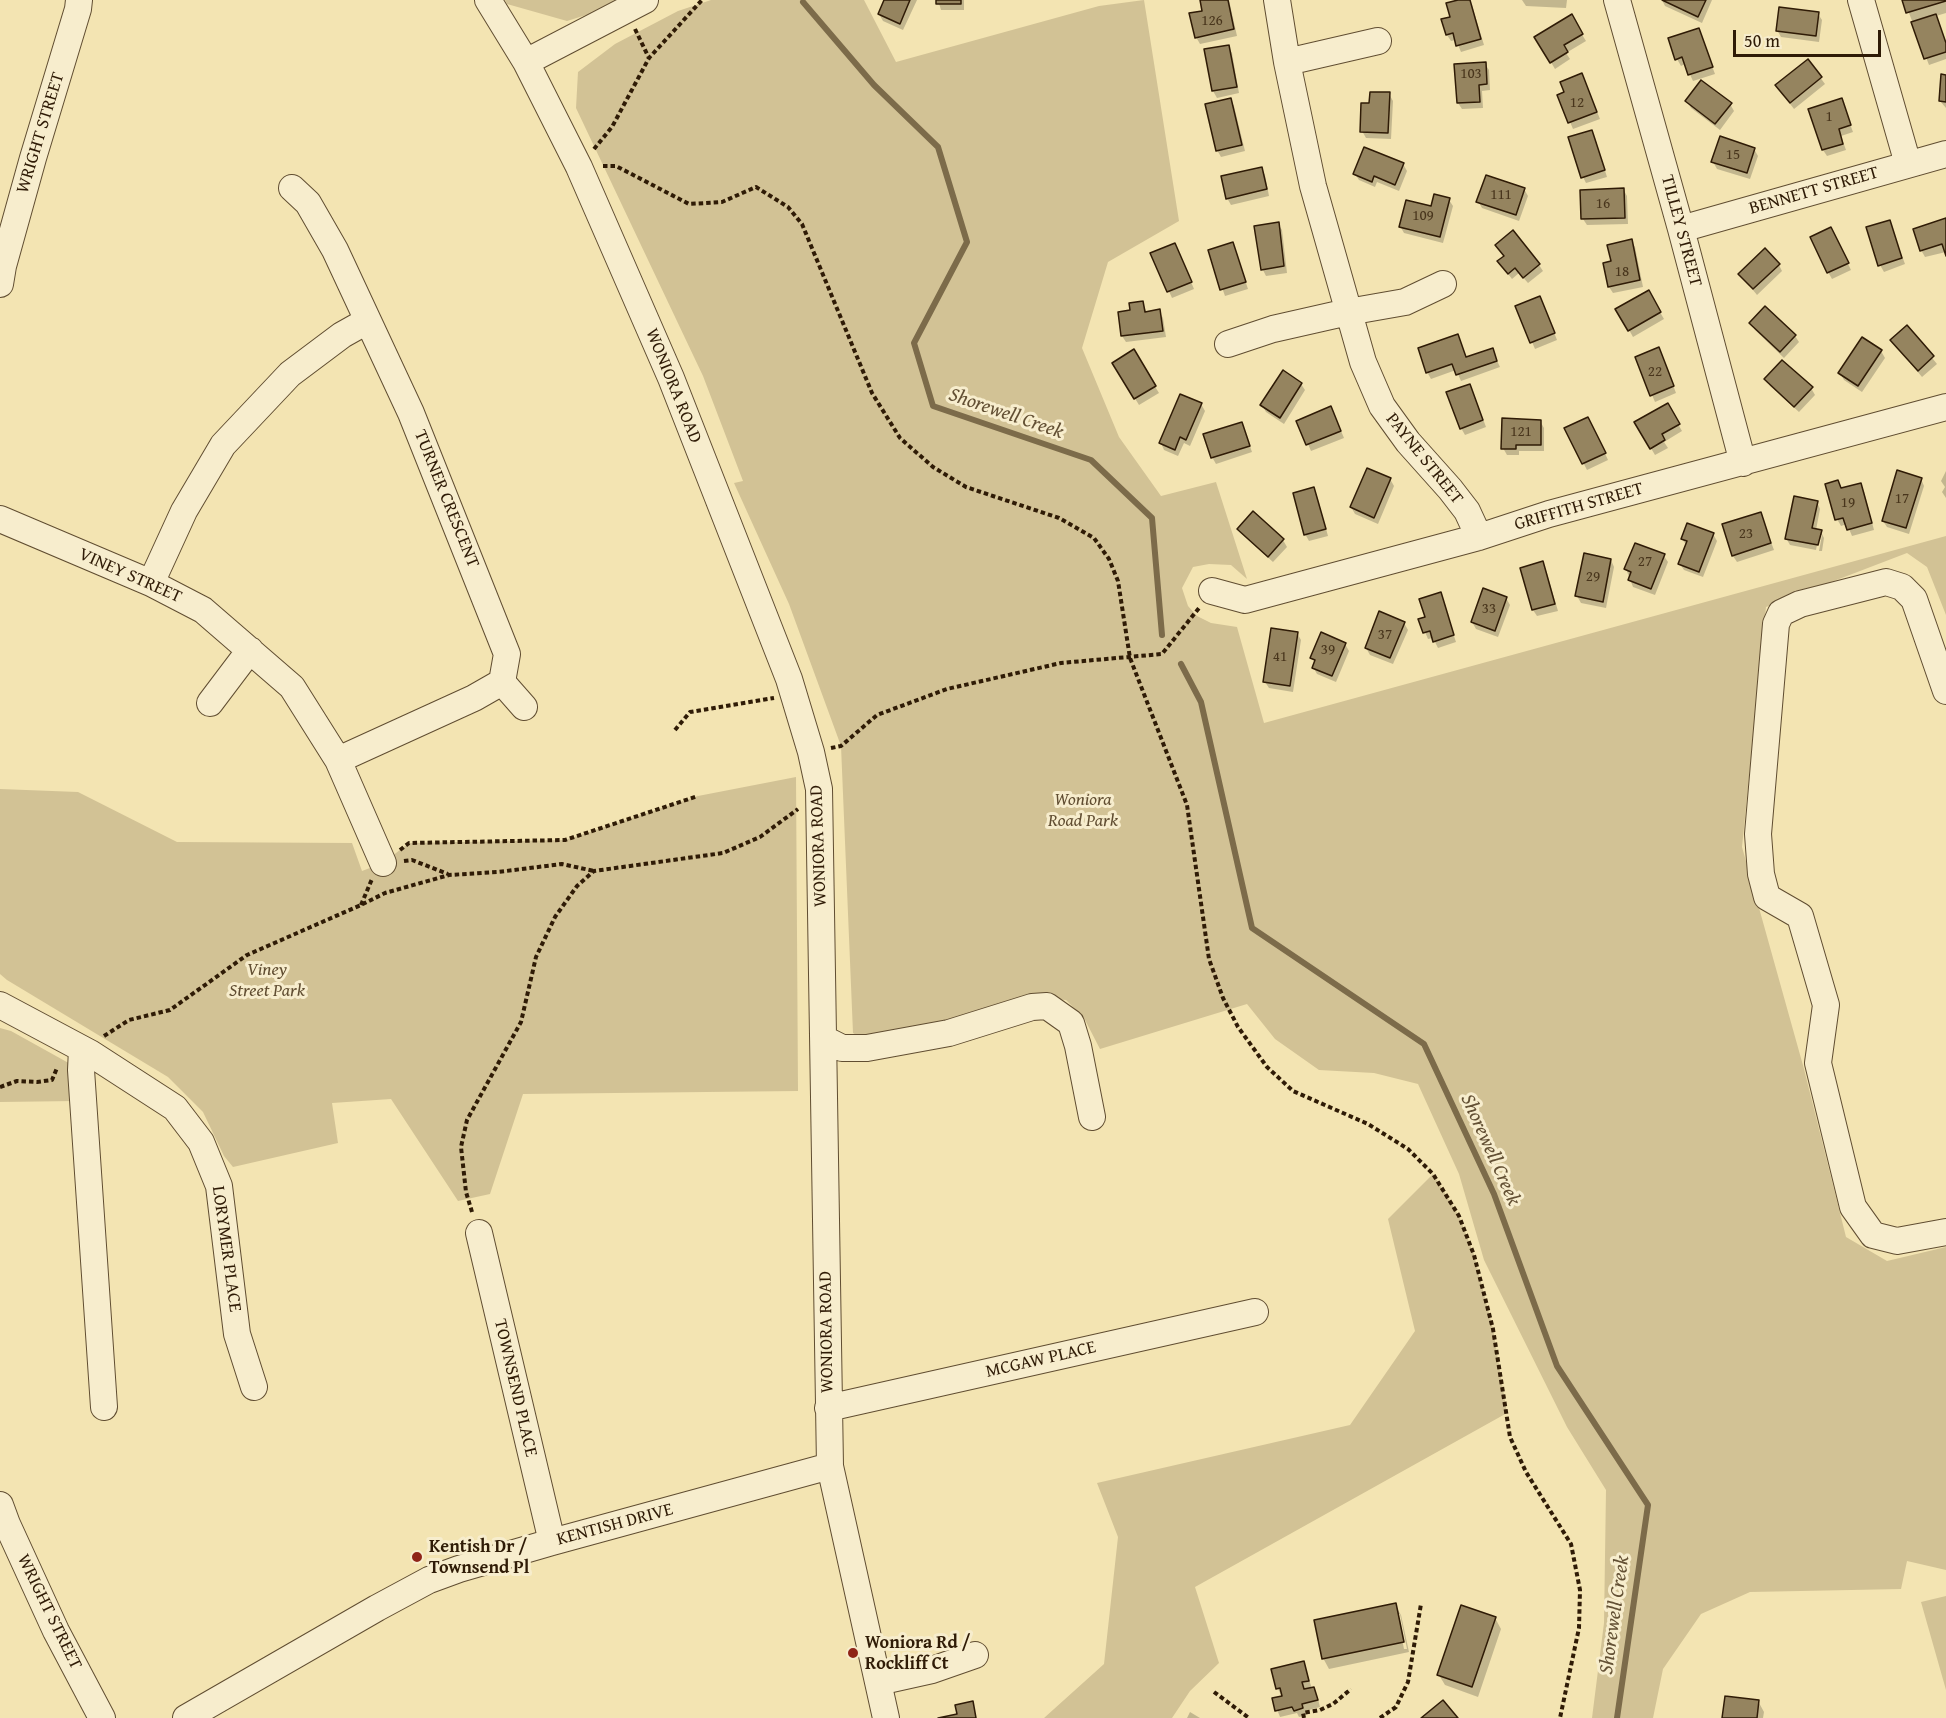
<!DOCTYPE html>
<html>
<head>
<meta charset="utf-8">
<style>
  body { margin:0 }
  #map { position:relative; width:1946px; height:1718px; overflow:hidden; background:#f3e4b2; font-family:"Gentium Book Plus",serif }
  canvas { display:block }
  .scale { position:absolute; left:1733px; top:30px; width:148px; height:27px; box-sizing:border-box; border:3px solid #2f1b06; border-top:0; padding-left:8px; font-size:18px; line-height:21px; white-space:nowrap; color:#2f1b06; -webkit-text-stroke:4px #f7edcd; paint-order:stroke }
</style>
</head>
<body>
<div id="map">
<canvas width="1946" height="1718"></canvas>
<div class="scale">50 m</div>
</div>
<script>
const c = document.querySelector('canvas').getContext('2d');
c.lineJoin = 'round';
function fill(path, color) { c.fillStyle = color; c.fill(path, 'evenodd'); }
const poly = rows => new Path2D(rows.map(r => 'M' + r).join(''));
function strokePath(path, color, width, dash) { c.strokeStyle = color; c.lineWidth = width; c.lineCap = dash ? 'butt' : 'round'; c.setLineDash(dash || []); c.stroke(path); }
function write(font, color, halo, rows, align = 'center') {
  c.font = font + ' "Gentium Book Plus",serif'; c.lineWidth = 6; c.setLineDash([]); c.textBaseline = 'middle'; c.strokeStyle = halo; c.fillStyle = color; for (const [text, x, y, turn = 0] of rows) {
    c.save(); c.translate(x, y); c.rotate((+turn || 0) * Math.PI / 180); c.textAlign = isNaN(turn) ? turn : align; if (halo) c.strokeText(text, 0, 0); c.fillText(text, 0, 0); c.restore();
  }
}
fill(poly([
  [505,0,634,0,567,21,507,4],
  [711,0,864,0,896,62,1099,6,1144,0,1179,221,1108,262,1082,348,1119,437,1161,496,1216,482,1247,579,1231,565,1209,564,1193,567,1182,588,1188,606,1197,616,1211,623,1237,627,1264,723,1946,536,1946,615,1927,567,1907,553,1766,607,1742,847,1804,1069,1846,1237,1887,1261,1946,1247,1946,1570,1907,1561,1901,1589,1750,1592,1701,1614,1663,1669,1653,1718,1592,1718,1604,1623,1606,1490,1567,1427,1484,1260,1459,1174,1418,1084,1374,1073,1319,1070,1275,1039,1247,1004,1100,1049,1084,1018,1066,1000,1040,998,868,1042,853,1033,841,746,789,604,734,483,743,481,703,376,576,108,578,72,615,44,678,11],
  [796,777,798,1091,523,1094,490,1194,458,1201,391,1099,332,1103,338,1143,233,1167,224,1156,203,1112,168,1077,7,980,0,974,0,789,78,792,177,842,352,843,362,871,383,863,409,843,565,840,698,796],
  [0,1028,11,1031,74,1066,75,1101,0,1102],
  [1433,1174,1459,1216,1474,1255,1493,1329,1507,1413,1195,1587,1219,1663,1190,1691,1172,1718,1044,1718,1104,1664,1118,1537,1097,1483,1350,1425,1415,1331,1388,1219],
  [1946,1596,1946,1690,1921,1602]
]), '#d2c295');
fill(poly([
  [886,0,917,0,903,30,883,21,879,14],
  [938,0,964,0,964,10,941,10],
  [1201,0,1229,0,1237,36,1200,44,1196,37,1204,12],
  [1464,0,1469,0,1472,5,1484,45,1461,52,1456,40,1451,41,1447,35,1451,18],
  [1522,0,1567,0,1566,8,1526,6],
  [1662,0,1712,0,1702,23,1665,6],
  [1904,0,1946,0,1946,13,1936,16,1946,42,1946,59,1929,65],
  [1818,14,1822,20,1819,42,1781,37,1777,30],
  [1571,17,1586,41,1566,53,1570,59,1555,69,1536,37],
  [1698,29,1715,74,1693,81,1685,64,1681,66,1677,59],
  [1229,47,1232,53,1239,93,1217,98,1213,91,1206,50],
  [1808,61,1825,84,1794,109,1781,92],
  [1485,64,1489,70,1490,90,1482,91,1483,108,1462,109,1458,103],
  [1582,75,1600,119,1573,129,1559,96,1566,93],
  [1946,76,1946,108,1940,101],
  [1389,94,1393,101,1391,139,1366,138,1362,131,1371,104],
  [1231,100,1234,106,1245,151,1221,157,1217,150],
  [1841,100,1853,132,1841,136,1846,150,1827,156,1823,150],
  [1687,101,1730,104,1734,111,1720,130,1691,108],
  [1595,138,1607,177,1586,183,1583,177],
  [1754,149,1758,156,1750,179,1717,169,1713,162],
  [1403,164,1407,171,1399,191,1377,182,1375,187,1359,180,1355,174],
  [1261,168,1265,175,1269,196,1231,205,1227,198],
  [1524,189,1528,196,1519,221,1482,208,1478,201],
  [1623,189,1627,196,1628,224,1587,225,1583,219],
  [1449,200,1453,206,1443,243,1404,233,1400,226],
  [1946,220,1946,252,1925,257,1921,250],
  [1889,221,1905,264,1884,272,1880,265],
  [1278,224,1282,230,1287,273,1266,276,1263,270],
  [1834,235,1851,270,1832,279,1828,272],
  [1631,241,1635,247,1643,287,1613,293,1609,287,1604,264,1613,262],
  [1233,244,1248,289,1225,296,1209,251],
  [1497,246,1539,265,1543,271,1528,283,1519,273,1512,279,1499,262,1505,257],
  [1178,251,1194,289,1172,298,1152,254],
  [1779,265,1782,271,1757,295,1740,274],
  [1648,292,1664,319,1633,337,1618,310],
  [1143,303,1147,313,1159,311,1163,318,1166,337,1126,342,1122,336,1132,311],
  [1543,304,1557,340,1535,349,1532,342],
  [1751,323,1795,336,1799,342,1784,358,1755,330],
  [1907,327,1937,364,1922,377,1892,341],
  [1492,350,1500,367,1461,381,1456,370,1431,379,1427,372],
  [1133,351,1159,393,1139,405,1114,364],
  [1881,351,1885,358,1862,392,1844,380,1840,373],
  [1662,356,1676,393,1655,402,1652,395],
  [1766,379,1811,388,1815,395,1799,412,1770,386],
  [1301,384,1305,390,1284,424,1266,412,1262,405],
  [1473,392,1486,427,1465,435,1461,428],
  [1201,404,1205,411,1190,446,1184,443,1178,456,1164,450,1161,443],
  [1667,405,1682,431,1664,442,1668,448,1655,455,1636,423],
  [1334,414,1344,438,1311,451,1298,421],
  [1540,421,1544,428,1544,451,1519,451,1519,455,1507,455,1503,448],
  [1242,423,1252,452,1216,464,1212,457],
  [1592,425,1608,460,1587,470,1566,429],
  [1946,471,1946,498,1942,492,1945,487,1941,481],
  [1390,479,1394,486,1378,524,1355,514,1351,507],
  [1921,479,1924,486,1909,534,1887,527,1883,521],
  [1838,482,1842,490,1860,485,1864,491,1874,530,1852,536,1847,524,1841,526,1837,519],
  [1314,489,1317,496,1328,536,1309,541,1305,534],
  [1817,502,1820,509,1816,530,1821,532,1824,538,1822,551,1819,551,1822,535,1819,535,1816,550,1790,545,1786,538],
  [1253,513,1283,540,1287,547,1273,562,1243,535,1239,529],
  [1760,513,1774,550,1737,562,1733,556],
  [1713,534,1717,541,1703,577,1684,570,1680,564,1687,546,1682,539],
  [1664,556,1668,562,1655,595,1633,587,1626,569],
  [1611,560,1614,567,1606,608,1581,603,1577,596],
  [1542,563,1546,570,1558,611,1537,616,1533,610,1521,569],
  [1440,594,1456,642,1438,648,1433,638,1428,639,1420,620,1427,618],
  [1506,598,1510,605,1498,637,1476,629,1472,622],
  [1404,623,1408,630,1393,664,1370,655,1366,648],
  [1297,633,1301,640,1293,692,1269,688,1265,682],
  [1345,644,1349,651,1336,682,1317,674,1313,667,1315,663,1312,657],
  [1395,1605,1401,1615,1409,1652,1329,1669,1323,1658],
  [1397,1614,1400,1614,1407,1649,1404,1649],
  [1495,1618,1501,1629,1478,1697,1445,1685,1439,1675],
  [1304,1663,1312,1689,1317,1695,1320,1707,1305,1711,1306,1715,1299,1717,1297,1713,1280,1717,1273,1699,1282,1697,1278,1689],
  [1758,1701,1764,1712,1763,1718,1724,1718],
  [1190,1712,1200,1718,1187,1718]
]), '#0003');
strokePath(poly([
  [803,2,874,85,938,147,967,242,914,343,933,406,1091,460,1152,518,1162,635],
  [1181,664,1201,702,1252,928,1424,1044,1494,1194,1557,1366,1648,1505,1617,1718]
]), '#7c6b4a', 6);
const building = poly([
  [884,0,910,0,900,24,878,14,884,0],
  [936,0,961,0,961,4,936,4,936,0],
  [1200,0,1228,0,1234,29,1195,38,1189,13,1202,11,1200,0],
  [1458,0,1470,0,1481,39,1456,46,1453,33,1446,35,1441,19,1450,17,1446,3,1458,0],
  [1662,0,1706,0,1698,17,1662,0],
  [1902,0,1946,0,1946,1,1906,13,1902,0],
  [1779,7,1819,12,1816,36,1776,31,1779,7],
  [1572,14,1583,34,1564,45,1568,52,1550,63,1534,37,1572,14],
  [1936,14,1946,43,1946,52,1924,59,1911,22,1936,14],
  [1699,28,1713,67,1688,75,1682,57,1675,60,1668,38,1699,28],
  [1229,45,1237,87,1212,91,1204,49,1229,45],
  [1808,59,1822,77,1790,103,1775,85,1808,59],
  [1486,62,1487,84,1479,85,1480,102,1457,103,1454,64,1486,62],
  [1582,73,1597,112,1568,123,1557,95,1564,92,1560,82,1582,73],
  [1941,74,1946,75,1946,102,1939,101,1941,74],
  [1701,80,1732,103,1715,124,1685,101,1701,80],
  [1370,92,1390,92,1388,133,1360,132,1361,103,1369,103,1370,92],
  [1231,98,1242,145,1216,151,1205,104,1231,98],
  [1842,98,1851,125,1839,129,1843,144,1822,150,1808,109,1842,98],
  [1592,130,1605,170,1581,178,1568,137,1592,130],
  [1720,136,1755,148,1747,173,1711,162,1720,136],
  [1364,147,1404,163,1395,185,1374,176,1372,182,1353,174,1364,147],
  [1262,167,1267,189,1226,199,1221,176,1262,167],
  [1486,175,1525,188,1516,215,1476,202,1486,175],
  [1624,188,1625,218,1581,219,1580,190,1624,188],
  [1434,194,1450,198,1440,237,1399,227,1406,200,1431,206,1434,194],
  [1946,218,1946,256,1942,244,1920,251,1913,229,1946,218],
  [1890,220,1902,258,1878,266,1866,227,1890,220],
  [1279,222,1284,266,1261,270,1254,226,1279,222],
  [1831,227,1849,263,1827,273,1810,237,1831,227],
  [1513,230,1540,264,1523,278,1515,268,1508,274,1497,261,1504,256,1495,245,1513,230],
  [1632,239,1640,280,1608,287,1603,263,1611,261,1607,245,1632,239],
  [1233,242,1246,282,1220,290,1208,250,1233,242],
  [1175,243,1192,282,1167,292,1150,253,1175,243],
  [1765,248,1780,264,1753,289,1738,274,1765,248],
  [1649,290,1661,312,1628,331,1615,309,1649,290],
  [1540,296,1555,333,1530,343,1515,306,1540,296],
  [1143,301,1145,312,1160,309,1163,331,1121,336,1118,312,1130,310,1129,303,1143,301],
  [1765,306,1796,335,1780,352,1749,323,1765,306],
  [1907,325,1934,356,1918,371,1890,340,1907,325],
  [1458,334,1466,357,1493,348,1497,361,1456,375,1452,364,1426,373,1418,348,1458,334],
  [1862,337,1882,350,1858,386,1838,373,1862,337],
  [1659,347,1674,386,1650,396,1635,357,1659,347],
  [1134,349,1156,386,1134,399,1112,363,1134,349],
  [1782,360,1813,387,1794,407,1764,379,1782,360],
  [1283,370,1302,383,1280,418,1260,405,1283,370],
  [1470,384,1483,420,1460,429,1446,392,1470,384],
  [1180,394,1202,403,1186,440,1180,437,1175,450,1159,443,1180,394],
  [1668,403,1680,424,1662,434,1665,440,1650,449,1634,422,1668,403],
  [1331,406,1341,431,1306,445,1296,421,1331,406],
  [1588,417,1606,453,1582,464,1564,428,1588,417],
  [1502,418,1541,420,1541,445,1516,445,1516,449,1501,449,1502,418],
  [1242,422,1250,446,1211,458,1203,434,1242,422],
  [1367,468,1391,478,1374,518,1350,507,1367,468],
  [1897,470,1922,478,1906,528,1882,521,1897,470],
  [1838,480,1841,488,1861,483,1872,523,1847,530,1843,518,1835,520,1825,484,1838,480],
  [1314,487,1326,529,1304,535,1293,493,1314,487],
  [1794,496,1818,501,1812,528,1822,530,1818,545,1785,539,1794,496],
  [1253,511,1284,539,1268,557,1237,529,1253,511],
  [1761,512,1771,543,1732,556,1722,524,1761,512],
  [1687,523,1714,533,1699,572,1678,564,1687,541,1681,539,1687,523],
  [1635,543,1665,554,1651,589,1628,580,1631,572,1624,569,1635,543],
  [1584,553,1611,559,1603,602,1575,596,1584,553],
  [1543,561,1555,604,1532,610,1520,568,1543,561],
  [1483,588,1507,597,1495,631,1471,622,1483,588],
  [1441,592,1454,635,1433,642,1430,631,1423,633,1418,619,1425,617,1419,599,1441,592],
  [1379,611,1405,622,1390,658,1365,648,1379,611],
  [1271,628,1298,632,1290,686,1263,682,1271,628],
  [1321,632,1346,643,1332,676,1312,668,1315,660,1310,658,1321,632],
  [1396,1603,1404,1642,1322,1659,1314,1620,1396,1603],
  [1461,1605,1496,1617,1472,1687,1437,1675,1461,1605],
  [1304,1661,1309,1681,1302,1682,1304,1689,1314,1687,1318,1700,1302,1704,1303,1708,1294,1711,1292,1707,1275,1711,1272,1698,1282,1696,1280,1688,1276,1689,1271,1669,1304,1661],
  [1725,1696,1759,1700,1757,1718,1722,1718,1725,1696],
  [1443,1700,1458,1718,1421,1718,1443,1700],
  [973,1701,976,1718,938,1718,957,1714,955,1705,973,1701]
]);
fill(building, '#95845f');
strokePath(building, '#2f1b06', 1.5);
const minor = poly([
  [488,0,526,62,579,167,671,378,789,679,811,752,819,789,830,1466,886,1718],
  [1277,0,1287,62,1313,186,1363,362,1382,406,1408,442,1450,489,1467,511,1479,537],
  [1617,0,1681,229,1743,463],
  [1861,0,1908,164],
  [526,62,645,0],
  [1287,62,1378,41],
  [292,188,308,203,335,250,411,413,507,654,502,682,474,698,338,760],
  [1681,229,1946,154],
  [0,284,3,266,33,158,78,9,79,0],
  [1228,344,1273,329,1348,312,1405,302,1443,284],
  [0,519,151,583,203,610,292,687,338,760,383,863],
  [151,583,184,511,223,445,290,374,342,335,367,321],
  [1212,591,1245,600,1479,537,1549,514,1946,407],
  [502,682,524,707],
  [1946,691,1914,599,1902,587,1886,582,1800,604,1781,613,1776,624,1758,834,1761,874,1767,897,1800,916,1826,1005,1818,1063,1853,1207,1873,1235,1897,1241,1946,1232],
  [210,703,250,650],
  [0,1005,90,1053,175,1108,201,1142,219,1186,237,1334,254,1387],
  [824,1039,842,1048,867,1048,949,1033,1032,1007,1047,1006,1071,1023,1078,1046,1092,1117],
  [82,1049,81,1070,104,1407],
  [479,1233,552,1542],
  [828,1408,1255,1312],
  [0,1505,7,1524,56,1631,102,1718],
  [878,1682,932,1670,975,1655],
  [186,1718,377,1608,429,1580,459,1569,552,1542,830,1466]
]);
strokePath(minor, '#604d31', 28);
strokePath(poly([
  [635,29,649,58],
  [594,149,612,127,649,58,702,0],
  [603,166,616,166,689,204,722,202,756,187,788,207,802,224,872,393,900,438,933,467,966,487,1059,518,1094,538,1109,559,1118,581,1130,658,1187,805,1209,959,1223,998,1238,1027,1267,1067,1293,1091,1368,1124,1408,1149,1433,1174,1459,1216,1474,1255,1493,1329,1510,1437,1526,1472,1571,1544,1580,1590,1579,1628,1560,1718],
  [675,730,690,712,774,698],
  [831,748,841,746,877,715,947,689,1061,663,1162,654,1199,608],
  [400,850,409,843,565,840,698,796],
  [404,861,412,860,448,874],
  [361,905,372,879],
  [104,1036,129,1020,170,1010,247,955,361,905,385,893,449,875,498,872,562,864,594,871],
  [0,1087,17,1081,37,1082,52,1080,57,1068],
  [472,1212,466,1192,461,1147,467,1120,521,1022,536,957,555,917,577,886,594,871,723,853,760,837,798,809],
  [1214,1692,1249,1718],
  [1304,1718,1303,1713,1320,1710,1333,1704,1351,1689],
  [1380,1718,1396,1707,1408,1682,1421,1604]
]), '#2f1b06', 4, [4.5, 3]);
strokePath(minor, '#f7edcd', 26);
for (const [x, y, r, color] of [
  [417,1557,6,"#8f2418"],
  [853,1653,6,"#8f2418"]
]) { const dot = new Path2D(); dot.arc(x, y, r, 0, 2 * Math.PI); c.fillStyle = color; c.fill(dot); strokePath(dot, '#f7edcd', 2); }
write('15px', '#48351c', null, [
  ["126",1212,21],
  ["103",1471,74],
  ["12",1577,103],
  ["1",1829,117],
  ["15",1733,155],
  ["111",1501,195],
  ["16",1603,204],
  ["109",1423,216],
  ["18",1622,272],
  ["22",1655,372],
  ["121",1521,432],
  ["17",1902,499],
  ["19",1848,503],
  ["23",1746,534],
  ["27",1645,562],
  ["29",1593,577],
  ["33",1489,609],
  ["37",1385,635],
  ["39",1328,650],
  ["41",1280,657]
]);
write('18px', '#2f1b06', '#f7edcd', [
  ["WRIGHT STREET",41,133,-73],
  ["BENNETT STREET",1814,191,-16],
  ["TILLEY STREET",1681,231,75],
  ["WONIORA ROAD",673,386,68],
  ["PAYNE STREET",1424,459,51],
  ["TURNER CRESCENT",446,499,68],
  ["GRIFFITH STREET",1579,507,-16],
  ["VINEY STREET",130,576,24],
  ["WONIORA ROAD",819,846,-92],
  ["LORYMER PLACE",226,1249,82],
  ["WONIORA ROAD",827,1332,-91],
  ["MCGAW PLACE",1041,1360,-13],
  ["TOWNSEND PLACE",515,1388,77],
  ["KENTISH DRIVE",615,1525,-15],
  ["WRIGHT STREET",49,1612,64]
]);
write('italic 18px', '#604d31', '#f7edcd', [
  ["Woniora",1083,800],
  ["Road Park",1083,821],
  ["Viney",267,970],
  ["Street Park",267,991]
]);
write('bold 18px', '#2f1b06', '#f7edcd', [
  ["Kentish Dr /",429,1547],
  ["Townsend Pl",429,1568],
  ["Woniora Rd /",865,1643],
  ["Rockliff Ct",865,1664]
], 'left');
write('italic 20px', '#635034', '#f7edcd', [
  ["Shorewell Creek",1006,414,19],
  ["Shorewell Creek",1490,1150,66],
  ["Shorewell Creek",1615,1615,-82]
]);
</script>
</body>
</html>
